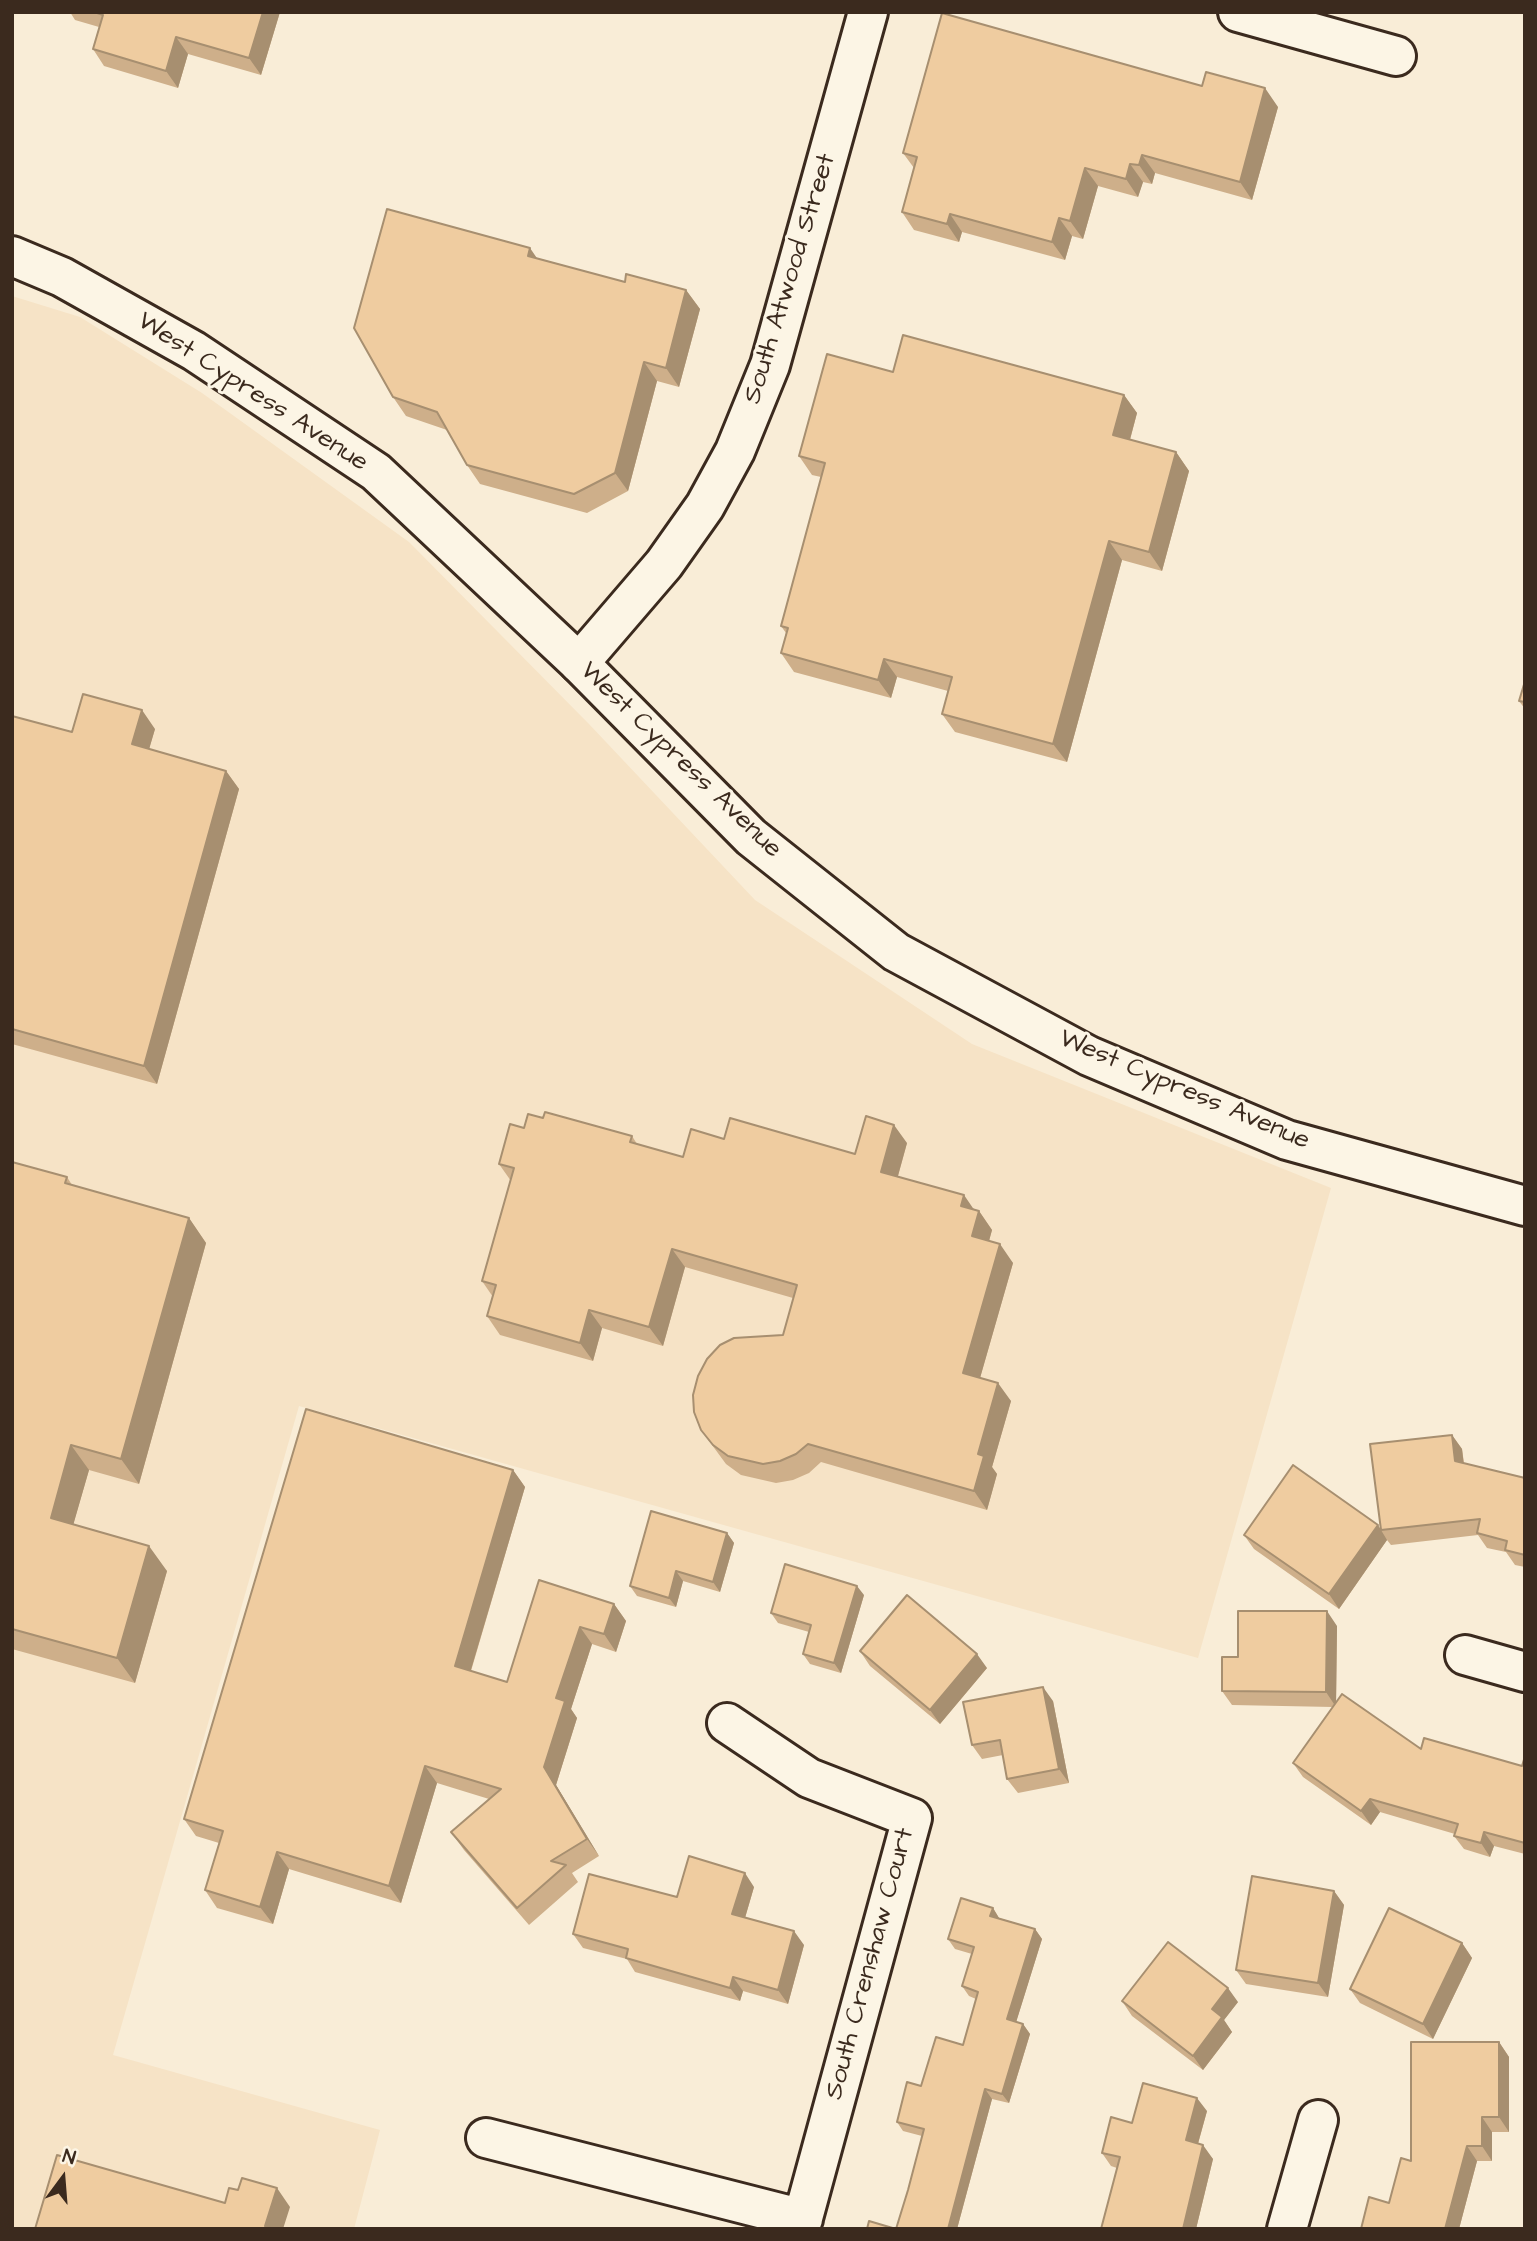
<!DOCTYPE html>
<html>
<head>
<meta charset="utf-8">
<style>
  body { margin:0 }
  #map { position:relative; width:1537px; height:2241px; overflow:hidden; background:#f9edd7; font-family:"Architects Daughter",sans-serif }
  canvas { display:block }
  .frame { position:absolute; inset:0; border:14px solid #3b2a1e; pointer-events:none }
  .north { position:absolute; left:28px; top:2143px; width:70px; height:70px; -webkit-text-stroke:5px #fcf5e5; paint-order:stroke; rotate:16deg; font-size:19px; font-weight:700; line-height:28px; text-align:center; color:#3b2a1e }
  .north::after { content:''; display:block; margin:auto; width:24px; height:32px; background:#3b2a1e; clip-path:polygon(50% 0,100% 100%,50% 72%,0 100%) }
</style>
</head>
<body>
<div id="map">
<canvas width="1537" height="2241"></canvas>
<div class="frame"></div>
<div class="north">N</div>
</div>
<script>
const c = document.querySelector('canvas').getContext('2d');
c.lineJoin = 'round';
function fill(path, color) { c.fillStyle = color; c.fill(path, 'evenodd'); }
const poly = rows => new Path2D(rows.map(r => 'M' + r).join(''));
function strokePath(path, color, width, dash) { c.strokeStyle = color; c.lineWidth = width; c.lineCap = dash ? 'butt' : 'round'; c.setLineDash(dash || []); c.stroke(path); }
function write(font, color, halo, rows, align = 'center') {
  c.font = font + ' "Architects Daughter",sans-serif'; c.lineWidth = 6; c.setLineDash([]); c.textBaseline = 'middle'; c.strokeStyle = halo; c.fillStyle = color; for (const [text, x, y, turn = 0] of rows) {
    c.save(); c.translate(x, y); c.rotate((+turn || 0) * Math.PI / 180); c.textAlign = isNaN(turn) ? turn : align; if (halo) c.strokeText(text, 0, 0); c.fillText(text, 0, 0); c.restore();
  }
}
fill(poly([
  [12,296,80,317,202,393,409,542,589,724,755,900,972,1044,1331,1188,1198,1658,299,1406,113,2055,380,2130,354,2229,12,2229]
]), '#f6e3c6');
const minor = poly([
  [1238,12,1396,56],
  [579,663,664,564,705,506,735,451,770,365,868,12],
  [1465,1655,1525,1672],
  [727,1723,809,1778,912,1818,800,2229],
  [486,2138,803,2219],
  [1287,2229,1318,2120]
]);
const tertiary = poly([
  [12,256,62,277,194,351,376,472,579,663,751,837,896,952,1089,1056,1287,1140,1525,1206]
]);
strokePath(minor, '#3b2a1e', 44);
strokePath(tertiary, '#3b2a1e', 44);
strokePath(minor, '#fcf5e5', 38);
strokePath(tertiary, '#fcf5e5', 38);
fill(poly([
  [70,12,280,12,261,75,188,54,178,88,104,66,93,49,99,27,75,20],
  [1202,86,1278,107,1252,200,1155,173,1152,184,1143,182,1138,197,1098,186,1083,239,1072,236,1065,260,962,232,959,242,914,230,902,212,914,168,903,153],
  [537,258,625,282,686,290,700,309,679,387,657,381,628,491,587,513,480,484,467,465,447,430,406,416,393,397],
  [893,372,1124,395,1137,413,1130,440,1176,452,1189,471,1162,571,1122,560,1067,762,955,732,942,714,948,691,897,677,891,698,794,672,781,653,786,633,781,626,821,477,812,475,799,456],
  [1525,681,1525,709,1519,701],
  [12,716,72,732,155,729,149,749,226,771,239,789,157,1084,12,1044],
  [543,1118,632,1136,637,1144,683,1157,724,1139,855,1154,907,1143,898,1176,979,1211,992,1230,989,1241,1013,1263,980,1378,1011,1401,992,1467,997,1474,987,1510,821,1462,809,1473,793,1480,776,1483,741,1475,726,1464,701,1430,783,1335,793,1298,685,1267,663,1346,602,1328,593,1361,500,1335,487,1316,493,1297,482,1281,511,1181,499,1164,524,1128],
  [12,1162,67,1177,72,1185,189,1218,206,1243,139,1484,89,1470,73,1525,167,1571,135,1683,12,1649],
  [1452,1435,1462,1449,1464,1463,1525,1478,1525,1567,1515,1565,1506,1552,1487,1548,1478,1535,1391,1545,1387,1540,1339,1609,1254,1549,1244,1535,1378,1525,1380,1529],
  [513,1470,525,1487,471,1671,507,1682,539,1580,614,1604,626,1621,616,1652,592,1644,571,1709,577,1718,556,1785,599,1856,572,1873,578,1882,529,1925,464,1850,451,1832,489,1799,437,1783,401,1903,289,1869,273,1924,217,1908,205,1890,219,1843,196,1836,184,1819],
  [727,1533,734,1543,720,1592,683,1581,676,1607,637,1596,630,1586],
  [864,1595,841,1673,810,1664,803,1654,809,1632,778,1623,771,1613],
  [1337,1626,1336,1703,1421,1749,1522,1766,1525,1756,1525,1854,1494,1846,1490,1857,1464,1849,1454,1836,1455,1834,1380,1812,1371,1825,1303,1777,1293,1763,1333,1707,1232,1705,1222,1691,1238,1657],
  [860,1651,987,1668,940,1724,870,1666],
  [1053,1701,1069,1783,1018,1793,1007,1779,1003,1755,982,1759,972,1745],
  [754,1887,745,1918,804,1945,788,2004,743,1991,740,2001,635,1972,627,1959,583,1948,573,1934,677,1897],
  [1334,1891,1344,1905,1328,1997,1246,1984,1236,1970],
  [993,1908,999,1918,1035,1929,1042,1939,1016,2022,1023,2024,1030,2034,1009,2103,992,2099,957,2229,867,2229,896,2229,908,2190,922,2136,903,2131,897,2122,921,2086,963,2045,976,1999,969,1996,962,1986,972,1954,955,1949,948,1939],
  [1462,1943,1472,1958,1433,2039,1360,2003,1350,1989],
  [1122,2001,1238,2002,1224,2020,1232,2032,1203,2070,1132,2016],
  [1499,2042,1509,2057,1509,2132,1492,2132,1492,2161,1477,2161,1459,2229,1361,2229,1389,2203,1411,2161],
  [1207,2111,1198,2144,1213,2159,1196,2229,1101,2229,1117,2168,1111,2166,1102,2153,1132,2123]
]), '#ceaf8a');
fill(poly([
  [263,12,280,12,261,75,249,58],
  [176,37,188,54,178,88,166,71],
  [1265,88,1278,107,1252,200,1240,182],
  [1142,155,1155,173,1152,184,1139,165],
  [1130,164,1143,182,1138,197,1126,179],
  [1085,168,1098,186,1083,239,1070,221],
  [950,214,962,232,959,242,947,224],
  [1059,218,1072,236,1065,260,1052,242],
  [530,248,543,267,528,256],
  [686,290,700,309,679,387,666,368],
  [644,362,657,381,628,491,615,473],
  [1124,395,1137,413,1126,454,1113,435],
  [1176,452,1189,471,1162,571,1149,552],
  [1109,541,1122,560,1067,762,1053,744],
  [884,659,897,677,891,698,878,680],
  [142,710,155,729,145,763,132,744],
  [226,771,239,789,157,1084,144,1066],
  [894,1125,907,1143,894,1190,881,1172],
  [964,1195,977,1214,961,1206],
  [979,1211,992,1230,985,1255,972,1236],
  [189,1218,206,1243,139,1484,121,1459],
  [1000,1244,1013,1263,976,1392,963,1373],
  [672,1249,685,1267,663,1346,649,1327],
  [589,1310,602,1328,593,1361,580,1343],
  [998,1383,1011,1401,992,1467,997,1474,987,1510,974,1491,978,1454],
  [1452,1435,1462,1449,1465,1475,1455,1461],
  [71,1445,89,1470,68,1543,51,1518],
  [513,1470,525,1487,467,1683,455,1666],
  [1378,1525,1387,1540,1339,1609,1329,1594],
  [727,1533,734,1543,720,1592,713,1582],
  [149,1546,167,1571,135,1683,117,1658],
  [676,1571,683,1581,676,1607,669,1598],
  [857,1586,864,1595,841,1673,834,1663],
  [614,1604,626,1621,616,1652,604,1634],
  [1327,1611,1337,1626,1336,1707,1326,1692],
  [580,1627,592,1644,571,1709,577,1718,556,1785,599,1856,587,1839,544,1767,556,1698],
  [977,1654,987,1668,940,1724,930,1710],
  [1043,1687,1053,1701,1069,1783,1059,1769],
  [425,1766,437,1783,401,1903,389,1886],
  [1370,1799,1380,1812,1371,1825,1361,1811],
  [1484,1832,1494,1846,1490,1857,1481,1843],
  [277,1852,289,1869,273,1924,260,1907],
  [745,1873,754,1887,742,1928,732,1914],
  [1334,1891,1344,1905,1328,1997,1318,1983],
  [993,1908,999,1918,997,1926,990,1916],
  [1035,1929,1042,1939,1014,2029,1007,2019],
  [794,1931,804,1945,788,2004,778,1990],
  [1462,1943,1472,1958,1433,2039,1423,2024],
  [733,1977,743,1991,740,2001,730,1988],
  [1228,1988,1238,2002,1224,2020,1232,2032,1203,2070,1193,2056,1212,2009],
  [1023,2024,1030,2034,1009,2103,1002,2094],
  [1499,2042,1509,2057,1509,2132,1499,2117],
  [985,2089,992,2099,957,2229,948,2229],
  [1197,2098,1207,2111,1195,2154,1186,2140],
  [1482,2117,1492,2132,1492,2161,1482,2146],
  [1203,2145,1213,2159,1196,2229,1183,2229],
  [1467,2146,1477,2161,1459,2229,1445,2229],
  [277,2188,290,2207,283,2229,267,2229,265,2226]
]), '#a78f70');
const building = poly([
  [94,12,263,12,249,58,176,37,166,71,93,49,103,15,94,12],
  [942,13,1202,86,1206,72,1265,88,1240,182,1142,155,1139,165,1130,164,1126,179,1085,168,1070,221,1059,218,1052,242,950,214,947,224,902,212,917,157,903,153,942,13],
  [387,209,530,248,528,256,625,282,626,274,686,290,666,368,644,362,615,473,574,494,467,465,437,412,393,397,354,328,387,209],
  [903,335,1124,395,1113,435,1176,452,1149,552,1109,541,1053,744,942,714,952,677,884,659,878,680,781,653,788,628,781,626,825,463,799,456,827,354,893,372,903,335],
  [1525,681,1525,702,1519,701,1525,681],
  [83,694,142,710,132,744,226,771,144,1066,12,1029,12,716,72,732,83,694],
  [545,1112,632,1136,630,1142,683,1157,691,1129,724,1139,730,1118,855,1154,866,1116,894,1125,881,1172,964,1195,961,1206,979,1211,972,1236,1000,1244,963,1373,998,1383,978,1454,984,1456,974,1491,808,1444,796,1454,780,1461,763,1464,728,1456,713,1445,701,1430,694,1412,693,1395,698,1376,707,1359,720,1345,734,1338,783,1335,797,1285,672,1249,649,1327,589,1310,580,1343,487,1316,496,1285,482,1281,514,1168,499,1164,510,1124,524,1128,528,1114,543,1118,545,1112],
  [12,1162,67,1177,65,1183,189,1218,121,1459,71,1445,51,1518,149,1546,117,1658,12,1629,12,1162],
  [306,1409,513,1470,455,1666,507,1682,539,1580,614,1604,604,1634,580,1627,556,1698,565,1701,544,1767,587,1839,551,1861,566,1865,517,1908,451,1832,501,1789,425,1766,389,1886,277,1852,260,1907,205,1890,223,1831,184,1819,306,1409],
  [1452,1435,1455,1461,1525,1478,1525,1555,1505,1550,1507,1541,1477,1533,1480,1519,1381,1530,1370,1444,1452,1435],
  [1293,1465,1378,1525,1329,1594,1244,1535,1293,1465],
  [651,1511,727,1533,713,1582,676,1571,669,1598,630,1586,651,1511],
  [785,1564,857,1586,834,1663,803,1654,811,1625,771,1613,785,1564],
  [907,1595,977,1654,930,1710,860,1651,907,1595],
  [1238,1611,1327,1611,1326,1692,1222,1691,1222,1657,1238,1657,1238,1611],
  [1043,1687,1059,1769,1007,1779,1000,1740,972,1745,963,1702,1043,1687],
  [1342,1694,1421,1749,1424,1738,1522,1766,1525,1756,1525,1843,1484,1832,1481,1843,1454,1836,1458,1824,1370,1799,1361,1811,1293,1763,1342,1694],
  [689,1856,745,1873,732,1914,794,1931,778,1990,733,1977,730,1988,626,1958,628,1949,573,1934,589,1874,677,1897,689,1856],
  [1252,1876,1334,1891,1318,1983,1236,1970,1252,1876],
  [961,1898,993,1908,990,1916,1035,1929,1007,2019,1023,2024,1002,2094,985,2089,948,2229,867,2229,869,2221,896,2229,908,2190,924,2129,897,2122,907,2082,921,2086,936,2037,963,2045,978,1992,962,1986,974,1947,948,1939,961,1898],
  [1389,1908,1462,1943,1423,2024,1350,1989,1389,1908],
  [1168,1942,1228,1988,1212,2009,1222,2017,1193,2056,1122,2001,1168,1942],
  [1411,2042,1499,2042,1499,2117,1482,2117,1482,2146,1467,2146,1445,2229,1361,2229,1369,2197,1389,2203,1401,2158,1411,2161,1411,2042],
  [1143,2083,1197,2098,1186,2140,1203,2145,1183,2229,1101,2229,1120,2157,1102,2153,1111,2117,1132,2123,1143,2083],
  [57,2155,225,2203,229,2188,238,2190,242,2178,277,2188,265,2226,273,2229,35,2229,57,2155]
]);
fill(building, '#efcca0');
strokePath(building, '#a78f70', 2);
write('26px', '#3b2a1e', '#fcf5e5', [
  ["South Atwood Street",791,279,-73],
  ["West Cypress Avenue",252,393,33],
  ["West Cypress Avenue",680,761,44],
  ["West Cypress Avenue",1184,1091,23],
  ["South Crenshaw Court",871,1964,-75]
]);
</script>
</body>
</html>
